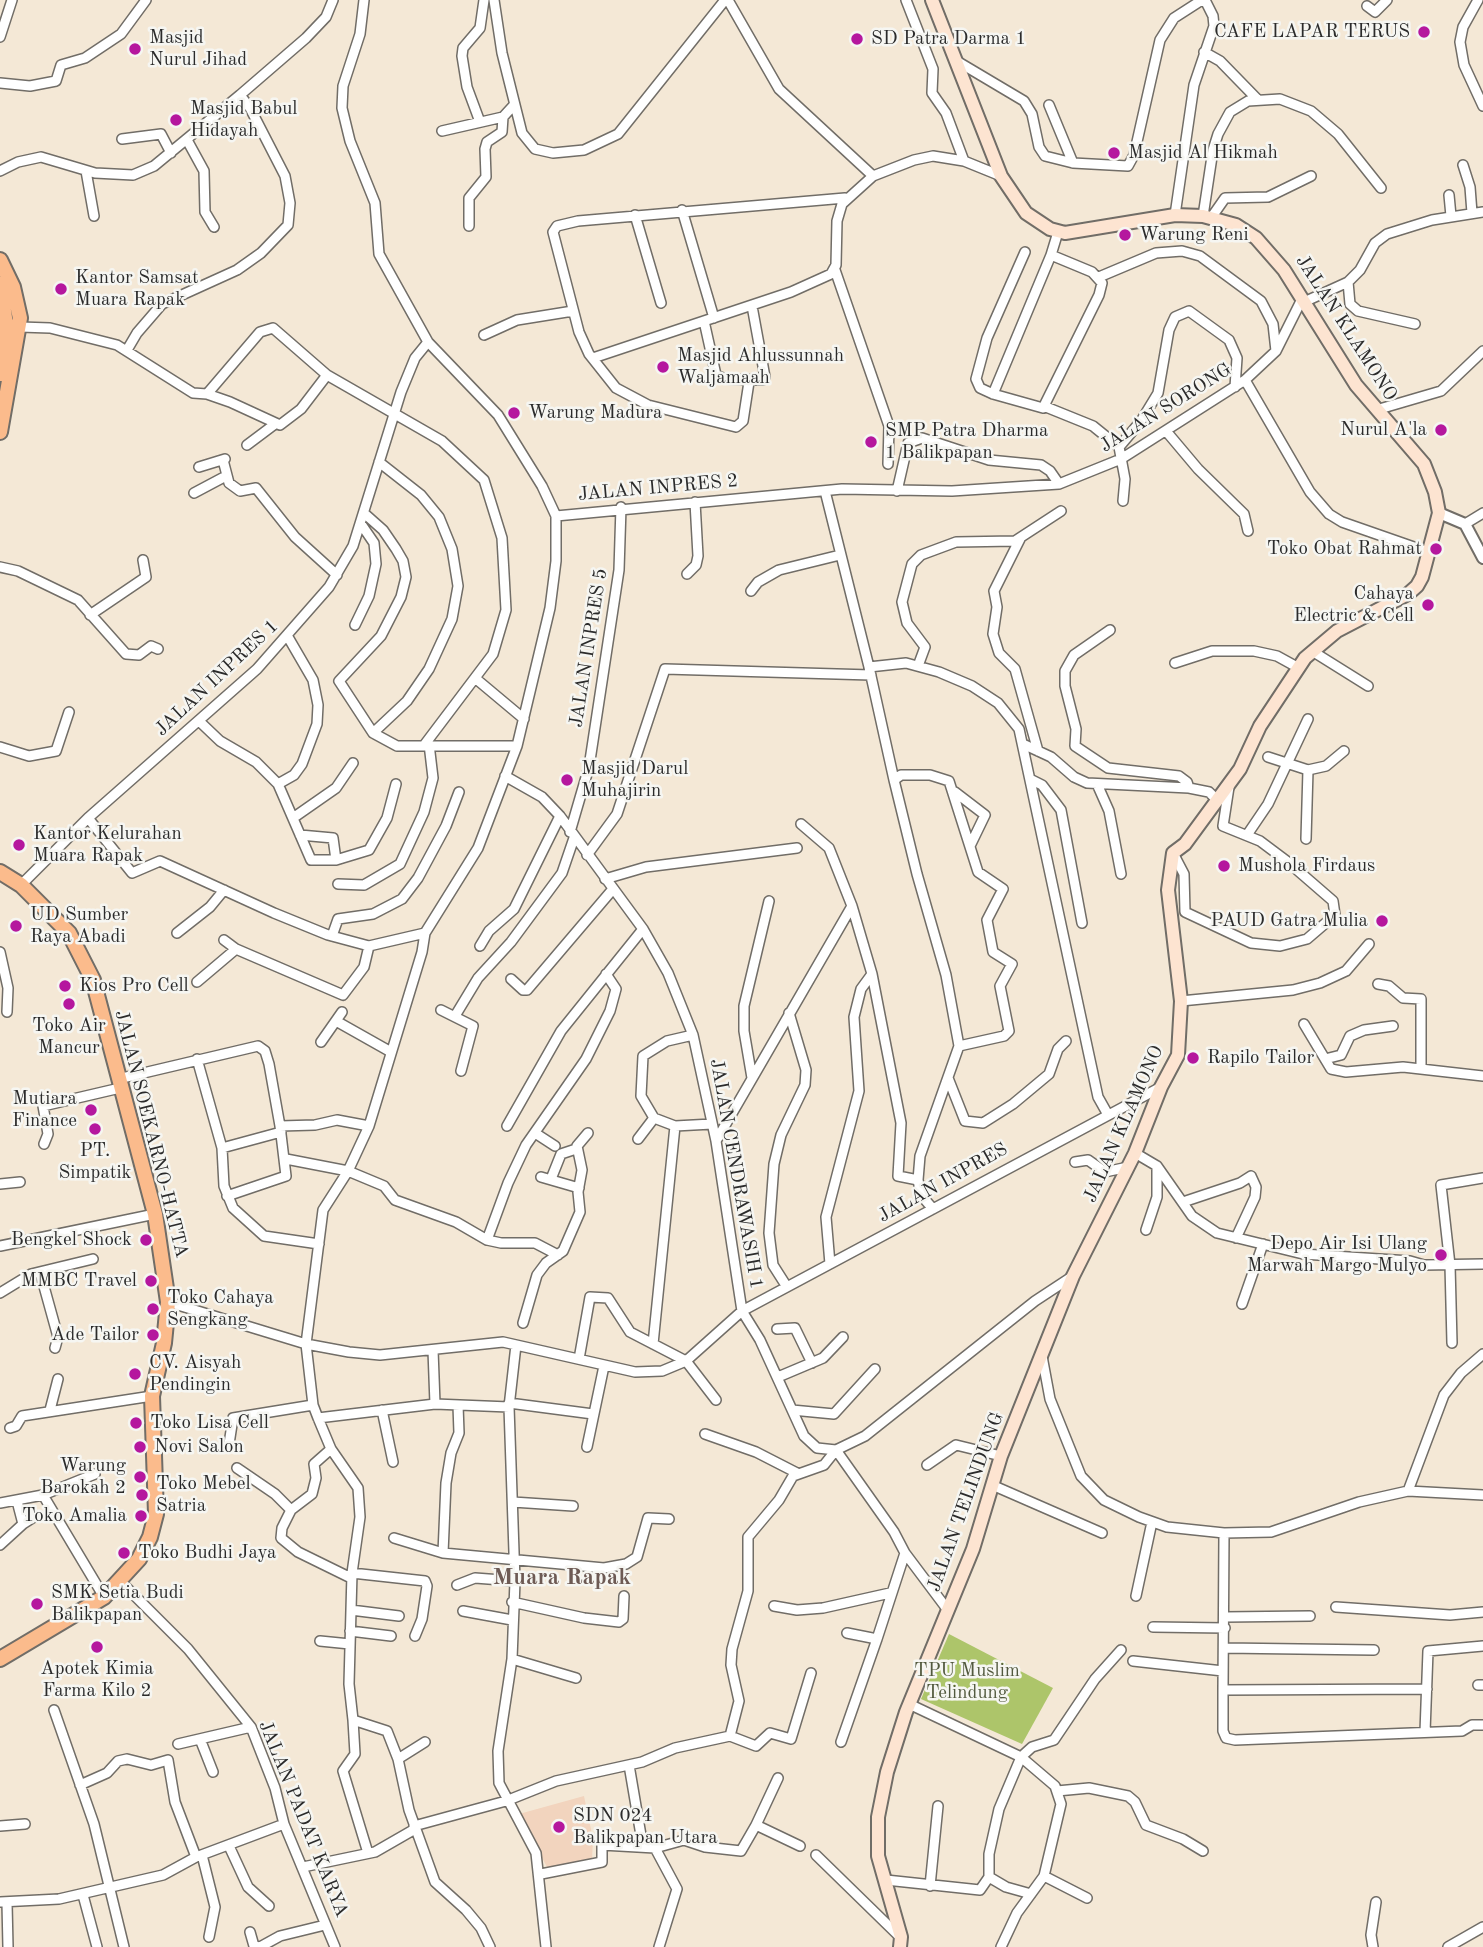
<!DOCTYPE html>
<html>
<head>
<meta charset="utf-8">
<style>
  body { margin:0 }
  canvas { display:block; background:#f4e8d6 }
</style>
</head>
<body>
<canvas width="1483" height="1947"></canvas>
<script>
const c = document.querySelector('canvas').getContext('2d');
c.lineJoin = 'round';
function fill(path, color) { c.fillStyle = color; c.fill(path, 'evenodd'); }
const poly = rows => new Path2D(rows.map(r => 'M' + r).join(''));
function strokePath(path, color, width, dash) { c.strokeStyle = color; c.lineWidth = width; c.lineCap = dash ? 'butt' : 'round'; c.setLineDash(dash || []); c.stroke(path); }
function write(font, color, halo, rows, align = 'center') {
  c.font = font + ' "Old Standard TT",serif'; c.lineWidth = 5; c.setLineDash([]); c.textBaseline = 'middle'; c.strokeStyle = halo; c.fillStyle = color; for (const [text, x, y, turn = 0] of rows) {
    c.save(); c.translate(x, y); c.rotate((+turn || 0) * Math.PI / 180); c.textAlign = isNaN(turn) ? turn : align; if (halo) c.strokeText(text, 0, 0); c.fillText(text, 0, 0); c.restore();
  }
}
fill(poly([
  [584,1796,593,1839,592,1860,548,1869,519,1814]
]), '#f2d4be');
fill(poly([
  [949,1634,1053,1688,1022,1744,921,1699]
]), '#adc56a');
const minor = poly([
  [364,0,360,34,343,86,342,108,350,141,375,203,379,254,428,342,498,415,542,486,556,516,556,561,550,608,517,746,478,848,425,933,422,952,369,1126,348,1171,323,1210,306,1344,313,1405,318,1418,331,1449,358,1488,360,1517,352,1573,349,1684,353,1720,387,1731,398,1759,409,1810,435,1882,466,1910,481,1928,490,1947],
  [494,0,502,53,522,133,535,149,553,153,584,150,618,134,725,0],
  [728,0,779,89,873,176],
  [906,0,933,69,932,93,946,113,964,161],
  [1478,0,1463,27,1460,42,1464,65,1483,106],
  [1367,6,1375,12,1387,0],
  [0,37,12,0],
  [1204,52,1220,61,1258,100],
  [955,60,1024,101,1032,114,1039,147,1045,156,1073,163,1128,166,1134,155,1160,40,1174,18,1202,0],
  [0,83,30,86,56,81,61,65,85,58,121,34,146,0],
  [240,95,306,38,326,17,333,0],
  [1049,105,1073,163],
  [480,122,467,87,462,56,463,48,480,28,484,0],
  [442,131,503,117,514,105],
  [122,139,161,134,171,153],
  [187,140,204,171,205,212,214,227],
  [1463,165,1470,187,1472,213],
  [0,171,18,162,41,157,95,173,133,175,154,166,240,95,250,108,285,176,290,203,288,225,261,253,237,270,162,304,137,333,127,350],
  [86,171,94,216],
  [1449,195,1451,216],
  [682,210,714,318],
  [635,215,661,303],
  [1175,215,1194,85,1214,26,1213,16,1205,0],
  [1203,216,1213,150,1218,134,1230,112,1248,101,1280,99,1311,111,1338,134,1381,188],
  [1211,218,1225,198,1268,197,1311,176],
  [469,226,469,198,486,177,485,149,487,142,502,132,503,117],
  [1025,252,987,338,976,379,980,388,993,394,1043,408,1099,295,1102,283,1092,272,1051,255,1058,232],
  [835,270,889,426,888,464],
  [1099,277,1156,253,1182,251,1200,256,1261,301,1273,324,1276,351],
  [1348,282,1350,304,1358,311,1415,324],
  [1304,302,1348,282,1360,270,1375,243,1387,234,1432,220,1483,212],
  [704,321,716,375,725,379,763,380,765,377,752,306],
  [20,327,50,328,117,345,193,393,207,394,230,402,280,425,301,409,327,375],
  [484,335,517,320,573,311],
  [593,358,791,292,831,274,836,265,837,221,842,204,873,176,914,160,933,156,964,161,1001,176],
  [1245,380,1310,492,1329,514,1342,522,1428,552],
  [749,382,743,421,736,427,648,405,616,388,589,354,579,332,553,232,557,226,578,221,845,198],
  [207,394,260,332,273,328,327,375,442,441,484,480,502,538,506,610,493,654,425,744],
  [993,394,1051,255],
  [1046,407,1093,426,1119,447],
  [1376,410,1441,391,1483,351],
  [1166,431,1198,469,1244,514,1248,531],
  [247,445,275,424],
  [223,460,229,483,240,491,256,488,295,537,337,575],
  [199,467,225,459],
  [825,491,869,667],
  [897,491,908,443,922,438,989,460,1041,465,1050,471,1059,484],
  [194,493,226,476],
  [1123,501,1125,479,1119,447,1141,421,1158,393,1169,330,1175,317,1189,311,1229,340,1237,358,1235,387],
  [365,514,383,530,396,549,403,561,406,577,401,597,381,636,339,681,373,733,397,746,517,746],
  [556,516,842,489,952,491,1059,484,1121,459,1245,380,1276,351,1302,299],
  [1465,524,1483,513],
  [1020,539,994,591,997,607,993,634,999,653,1015,669,1038,751],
  [0,567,18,571,78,600,126,654,139,655,151,646,158,649],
  [687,574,696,565,698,556,695,502],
  [751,591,758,582,779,570,840,555],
  [90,615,146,577,143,560],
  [355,625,369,596,376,564,374,543,361,524],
  [1110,630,1074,655,1065,671,1065,686,1076,729,1075,746,1108,768,1179,776,1187,782,1189,788],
  [1312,651,1368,686],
  [1175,663,1212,651,1254,651,1277,656,1297,667],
  [918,666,925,647,907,623,902,602,912,564,921,555,956,542,1015,541,1061,511],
  [475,678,524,719],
  [199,721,220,741,256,762,278,784,311,860,336,860,369,850,387,818,396,784],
  [373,733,407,701,429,669,452,619,458,586,452,549,439,517,421,495,379,462],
  [1023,744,1051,757,1074,777,1087,783,1189,788,1209,792,1218,801],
  [0,747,29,756,56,751,69,712],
  [1268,757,1308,770,1326,766,1344,751],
  [505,776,542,797,560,816,643,929,668,973,693,1035,716,1141,742,1311,760,1340,804,1436,817,1448,836,1450,894,1532,905,1553,877,1639,847,1633],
  [1030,779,1042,785,1061,810,1082,923],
  [894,780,917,874,946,975,959,1046,920,1156,918,1180,921,1195,933,1209],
  [278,784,294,775,302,764,317,724,318,705,313,680,288,637],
  [1097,784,1109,811,1121,874],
  [955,792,985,815,970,846],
  [88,818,132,873,160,861,274,913,328,935,369,946,425,933],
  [293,818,336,788,353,763],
  [570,832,589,767,619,570,621,507],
  [300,835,333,838,336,860],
  [1247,835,1268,804,1308,719],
  [1306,839,1308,770],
  [1173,853,1184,874,1185,912,1251,943,1280,946,1307,939,1335,915,1333,901,1288,862,1260,841,1223,826,1229,787],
  [587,855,617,814,665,669,871,675],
  [605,879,646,867,797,848],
  [338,884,364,885,400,864,424,812,433,778,429,744],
  [21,885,88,818,257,669,329,587,353,546,401,392,415,358,428,342],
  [852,906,872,974,901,1123,898,1176,918,1180],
  [177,933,210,907,224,890],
  [332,936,338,919,373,914,402,899,418,878,446,826,459,792],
  [224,940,236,949],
  [480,946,489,931,514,909,560,816],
  [0,952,8,988,7,1012],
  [511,979,523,990,527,990,613,889],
  [197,982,236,949,343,995,364,967,369,946],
  [1378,984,1389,986,1403,998,1421,999,1421,1068],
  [1181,1001,1293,990,1320,983,1346,971,1369,944],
  [441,1010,473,1026,461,1071],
  [455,1016,478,978,511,942,562,873,574,838],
  [336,1021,391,1052],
  [1304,1024,1331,1069,1346,1072,1403,1067,1483,1076],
  [321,1042,342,1012],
  [959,1046,1004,1036,1009,1031,1000,986,1012,964,993,952,987,920,1003,889,978,872,949,781,930,775,901,775,894,780,869,667,906,663,939,672,972,686,998,703,1019,729,1098,1097,1107,1113],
  [197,1059,222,1148,224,1186,233,1208,264,1236,319,1244],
  [1325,1059,1341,1055,1350,1036,1364,1030,1393,1026],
  [752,1078,744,1031,744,1006,769,901],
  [948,1078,965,1121,983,1123,1013,1104,1049,1074,1058,1049,1066,1041],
  [118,1079,258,1046,265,1051,269,1064,280,1126,315,1125,337,1120,369,1126],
  [507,1126,561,1031,643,929],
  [675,1126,654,1118,641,1096,643,1056,667,1041,693,1035],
  [535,1133,555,1146],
  [638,1139,654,1118],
  [716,1141,852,906,829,848,801,824],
  [44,1144,48,1134,43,1106,120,1088],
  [222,1148,281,1132],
  [1135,1153,1157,1166,1192,1216,1217,1233,1303,1254,1410,1261,1424,1265,1483,1264],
  [286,1159,348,1171,384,1186,395,1200,456,1222,487,1240,501,1243,535,1243,558,1255],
  [1075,1162,1088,1160,1105,1172,1128,1167],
  [541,1177,579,1188],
  [551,1179,561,1154,576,1149],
  [0,1184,20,1182],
  [227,1196,286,1176,280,1126],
  [1183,1202,1240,1183,1251,1176,1256,1187,1255,1197,1236,1238],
  [1146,1230,1157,1197,1157,1166],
  [487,1240,508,1183,526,1145,586,1059,610,1011,616,989,606,974],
  [0,1246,155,1214],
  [830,1264,826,1217,859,1091,854,1017,861,989,872,974],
  [40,1272,58,1337,55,1348],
  [787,1287,773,1265,769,1233,774,1164,781,1135,805,1085,806,1070,789,1013],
  [0,1293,31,1274,93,1259],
  [168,1302,306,1344,349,1352,380,1355,503,1342,635,1372,662,1371,686,1361,742,1311,1161,1087],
  [1242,1304,1263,1244],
  [523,1323,537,1275,546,1263,563,1251,580,1212,578,1192,582,1170,577,1146,588,1133],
  [777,1329,795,1328,812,1363],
  [1452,1343,1450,1265,1441,1185,1483,1178],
  [653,1344,675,1126,712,1124],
  [516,1345,509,1407,515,1581,512,1659,498,1751,499,1783,536,1853,546,1947],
  [433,1350,435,1404],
  [1042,1356,1050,1399,1081,1476,1104,1500,1139,1517,1167,1527,1224,1533,1271,1532,1359,1502,1408,1491,1483,1495],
  [579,1359,590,1297,608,1298,630,1332,686,1361,716,1400],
  [778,1377,823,1358,843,1337],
  [509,1403,593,1414],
  [50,1410,58,1379],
  [382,1410,393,1462],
  [792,1410,834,1414,875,1369],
  [318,1418,435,1404,509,1407],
  [10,1428,16,1426,22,1416,152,1396],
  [705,1434,756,1452,797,1473],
  [229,1444,233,1418,313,1405],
  [587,1447,604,1366],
  [331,1449,314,1464,316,1478,312,1494,291,1510,282,1528,281,1538,298,1552,351,1578],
  [927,1465,956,1445,1001,1456],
  [237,1468,275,1494,291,1510],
  [992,1485,1102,1533],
  [1408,1491,1444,1395,1461,1373,1483,1354],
  [43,1495,104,1597],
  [513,1502,573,1506],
  [0,1503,43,1495,95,1474],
  [23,1524,34,1517],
  [1224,1533,1223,1690,1427,1689],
  [394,1538,443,1553,604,1568,626,1564,637,1557,648,1518,669,1519],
  [0,1545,23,1524,17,1501],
  [443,1553,446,1483,451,1453,459,1433,458,1405],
  [905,1553,947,1609],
  [352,1573,425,1581,427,1586,422,1619,415,1636],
  [121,1582,188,1649,251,1727,275,1788,284,1824,335,1947],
  [457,1585,475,1578,515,1581],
  [1136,1596,1152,1522],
  [512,1602,584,1618,619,1622,623,1619,624,1596],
  [774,1606,797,1610,823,1608,890,1593],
  [1336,1607,1450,1615,1483,1612],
  [351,1610,399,1616],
  [463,1611,512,1620],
  [1225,1617,1310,1616],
  [1153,1627,1225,1628],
  [350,1631,391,1636],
  [320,1641,350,1644],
  [1224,1648,1374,1650],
  [512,1659,576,1678],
  [1133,1661,1223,1671],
  [1478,1685,1483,1685],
  [1223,1690,1223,1731,1226,1738,1235,1740,1462,1731,1472,1725,1483,1725],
  [909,1704,1021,1757,1032,1747,1054,1740,1095,1679,1121,1650],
  [54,1710,94,1824,124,1947],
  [353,1720,355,1754,343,1771,368,1853],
  [1425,1732,1428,1651,1483,1646],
  [730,1736,756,1746,770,1733,791,1739,811,1673],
  [200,1739,213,1772],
  [841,1742,877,1639],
  [178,1744,251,1727],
  [398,1759,425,1742],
  [629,1765,643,1847],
  [80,1785,107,1773,118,1761,127,1759,151,1765,168,1760,175,1802,196,1857],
  [1057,1791,1089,1788,1128,1796,1135,1802,1146,1825,1183,1839,1203,1851],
  [756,1825,778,1778],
  [0,1826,25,1824],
  [414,1826,506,1801,556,1781,642,1762,675,1748,730,1736,739,1701,731,1665,732,1649,748,1591,748,1537,779,1500,793,1476,824,1465,836,1450,865,1436,1035,1301,1073,1276],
  [229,1846,248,1887,269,1906],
  [655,1848,677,1889,659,1947],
  [202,1855,215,1907,209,1937],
  [816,1855,899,1936],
  [303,1867,375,1852,415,1829],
  [541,1874,602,1862,602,1845,655,1848,684,1840,705,1847,741,1851,756,1825,800,1846],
  [1044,1876,1087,1898],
  [989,1877,989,1854,999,1809,1021,1757,1055,1786,1061,1804,1044,1876,1017,1913,1001,1947],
  [989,1877,1006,1887,1031,1894],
  [886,1880,980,1890,989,1877],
  [930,1886,938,1806],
  [83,1895,97,1947],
  [0,1902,59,1899,163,1875,196,1857,284,1824],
  [7,1903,8,1947],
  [250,1932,254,1946,260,1947,280,1936,325,1925],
  [1373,1947,1371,1935,1376,1902],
  [1448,1947,1483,1927]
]);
const tertiary = poly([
  [1439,513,1465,524,1483,558]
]);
const secondary = poly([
  [900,1947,901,1937,878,1856,878,1817,887,1772,906,1712,973,1549,1001,1456,1073,1276,1135,1153,1161,1087,1178,1055,1181,1001,1168,890,1173,853,1185,844,1240,769,1260,726,1305,658,1337,631,1408,594,1417,586,1422,577,1439,513,1435,492,1424,464,1356,385,1284,270,1256,238,1236,225,1203,216,1175,215,1065,233,1050,229,1026,213,1001,176,932,0]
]);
const trunk = poly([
  [0,260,13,287,20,318,0,432],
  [0,284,7,331,0,374],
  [0,872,21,885,69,933,93,980,155,1214,168,1302,164,1343,152,1396,156,1514,150,1537,139,1559,104,1597,0,1659]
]);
strokePath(minor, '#716d67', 12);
strokePath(tertiary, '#716d67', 14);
strokePath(secondary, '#716d67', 16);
strokePath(trunk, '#716d67', 18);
strokePath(minor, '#fff', 9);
strokePath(tertiary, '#fff', 10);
strokePath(secondary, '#fde4d1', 12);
strokePath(trunk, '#fbbb8c', 14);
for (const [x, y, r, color] of [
  [1424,32,7,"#b5179e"],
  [857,39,7,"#b5179e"],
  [135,49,7,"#b5179e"],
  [176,120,7,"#b5179e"],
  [1114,153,7,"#b5179e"],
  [1125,235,7,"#b5179e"],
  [61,289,7,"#b5179e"],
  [663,367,7,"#b5179e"],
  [514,413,7,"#b5179e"],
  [1441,430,7,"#b5179e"],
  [871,442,7,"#b5179e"],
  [1436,549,7,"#b5179e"],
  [1428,605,7,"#b5179e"],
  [567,780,7,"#b5179e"],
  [19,845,7,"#b5179e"],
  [1224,866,7,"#b5179e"],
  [1382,921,7,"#b5179e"],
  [16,926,7,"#b5179e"],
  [65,986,7,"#b5179e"],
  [69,1004,7,"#b5179e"],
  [1193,1058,7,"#b5179e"],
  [91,1110,7,"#b5179e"],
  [95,1129,7,"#b5179e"],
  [146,1240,7,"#b5179e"],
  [1441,1255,7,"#b5179e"],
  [151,1281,7,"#b5179e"],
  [153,1309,7,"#b5179e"],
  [153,1335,7,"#b5179e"],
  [135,1374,7,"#b5179e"],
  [136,1423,7,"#b5179e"],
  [140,1447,7,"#b5179e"],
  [140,1477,7,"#b5179e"],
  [142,1495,7,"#b5179e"],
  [141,1516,7,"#b5179e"],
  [124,1553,7,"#b5179e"],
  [37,1604,7,"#b5179e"],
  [97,1647,7,"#b5179e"],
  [559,1827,7,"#b5179e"]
]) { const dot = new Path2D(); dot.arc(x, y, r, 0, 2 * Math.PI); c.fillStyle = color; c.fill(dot); strokePath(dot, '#f6f6f2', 2.5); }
write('19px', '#2b2b2b', '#f6f6f2', [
  ["CAFE LAPAR TERUS",1410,32,"right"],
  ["Masjid",149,38],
  ["Nurul Jihad",149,60],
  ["SD Patra Darma 1",871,39],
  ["Masjid Babul",190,109],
  ["Hidayah",190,131],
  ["Masjid Al Hikmah",1128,153],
  ["Warung Reni",1139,235],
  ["Kantor Samsat",75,278],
  ["Muara Rapak",75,300],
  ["Masjid Ahlussunnah",677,356],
  ["Waljamaah",677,378],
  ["Warung Madura",528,413],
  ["Nurul A'la",1427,430,"right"],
  ["SMP Patra Dharma",885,431],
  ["1 Balikpapan",885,453],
  ["Toko Obat Rahmat",1422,549,"right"],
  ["Cahaya",1414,594,"right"],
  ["Electric & Cell",1414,616,"right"],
  ["Masjid Darul",581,769],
  ["Muhajirin",581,791],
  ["Kantor Kelurahan",33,834],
  ["Muara Rapak",33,856],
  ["Mushola Firdaus",1238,866],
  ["UD Sumber",30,915],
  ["Raya Abadi",30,937],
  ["PAUD Gatra Mulia",1368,921,"right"],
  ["Kios Pro Cell",79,986],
  ["Toko Air",69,1026,"center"],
  ["Mancur",69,1048,"center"],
  ["Rapilo Tailor",1207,1058],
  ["Mutiara",77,1099,"right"],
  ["Finance",77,1121,"right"],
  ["PT.",95,1151,"center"],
  ["Simpatik",95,1173,"center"],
  ["Bengkel Shock",132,1240,"right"],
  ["Depo Air Isi Ulang",1427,1244,"right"],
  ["Marwah Margo Mulyo",1427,1266,"right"],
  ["MMBC Travel",137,1281,"right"],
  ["Toko Cahaya",167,1298],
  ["Sengkang",167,1320],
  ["Ade Tailor",139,1335,"right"],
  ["CV. Aisyah",149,1363],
  ["Pendingin",149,1385],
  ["Toko Lisa Cell",150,1423],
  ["Novi Salon",154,1447],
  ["Warung",126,1466,"right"],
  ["Barokah 2",126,1488,"right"],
  ["Toko Mebel",156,1484],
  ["Satria",156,1506],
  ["Toko Amalia",127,1516,"right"],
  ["Toko Budhi Jaya",138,1553],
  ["SMK Setia Budi",51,1593],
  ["Balikpapan",51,1615],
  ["Apotek Kimia",97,1669,"center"],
  ["Farma Kilo 2",97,1691,"center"],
  ["SDN 024",573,1816],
  ["Balikpapan Utara",573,1838]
], 'left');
write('19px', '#2b2b2b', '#f6f6f2', [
  ["JALAN KLAMONO",1346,328,57],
  ["JALAN SORONG",1166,408,-32],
  ["JALAN INPRES 2",658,488,-5],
  ["JALAN INPRES 5",589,648,-81],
  ["JALAN INPRES 1",217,678,-43],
  ["JALAN KLAMONO",1124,1124,-66],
  ["JALAN SOEKARNO-HATTA",151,1134,76],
  ["JALAN CENDRAWASIH 1",736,1174,80],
  ["JALAN INPRES",943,1183,-29],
  ["JALAN TELINDUNG",966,1502,-70],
  ["JALAN PADAT KARYA",303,1819,68]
]);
write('19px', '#52593e', '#f6f6f2', [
  ["TPU Muslim",967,1671],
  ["Telindung",967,1693]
]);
write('bold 23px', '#6d5a54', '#f6f6f2', [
  ["Muara Rapak",562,1578]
]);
</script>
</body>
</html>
